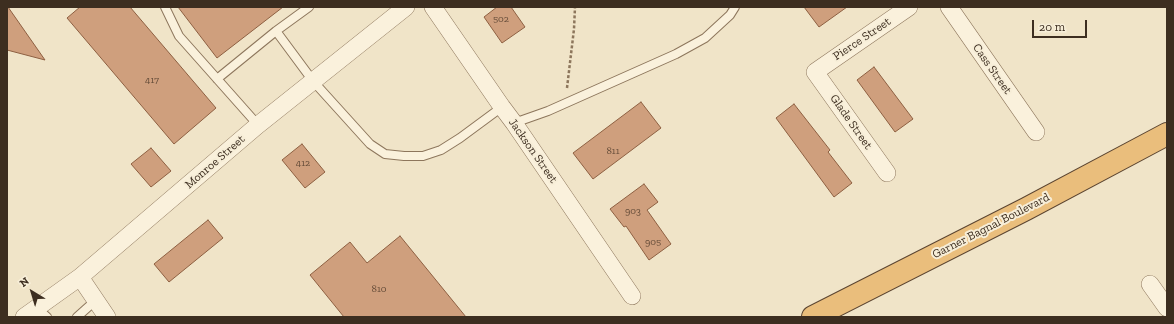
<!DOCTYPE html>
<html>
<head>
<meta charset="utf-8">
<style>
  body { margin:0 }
  #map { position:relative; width:1174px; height:324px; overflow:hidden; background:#f0e4c8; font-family:"Zilla Slab",serif }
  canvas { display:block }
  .frame { position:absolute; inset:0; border:8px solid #3d2e20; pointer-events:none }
  .north { position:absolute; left:12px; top:272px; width:40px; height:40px; -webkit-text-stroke:3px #f7eed8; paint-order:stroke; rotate:322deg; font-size:11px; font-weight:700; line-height:16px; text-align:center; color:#3d2e20 }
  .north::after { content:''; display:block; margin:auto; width:14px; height:18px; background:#3d2e20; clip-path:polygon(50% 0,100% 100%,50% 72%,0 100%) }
  .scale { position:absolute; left:1032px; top:20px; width:55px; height:18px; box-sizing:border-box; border:2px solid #3d2e20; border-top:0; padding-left:5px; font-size:12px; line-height:14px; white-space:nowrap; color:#3d2e20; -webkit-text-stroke:3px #f7eed8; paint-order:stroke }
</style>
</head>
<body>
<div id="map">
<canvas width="1174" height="324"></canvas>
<div class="frame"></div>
<div class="north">N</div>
<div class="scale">20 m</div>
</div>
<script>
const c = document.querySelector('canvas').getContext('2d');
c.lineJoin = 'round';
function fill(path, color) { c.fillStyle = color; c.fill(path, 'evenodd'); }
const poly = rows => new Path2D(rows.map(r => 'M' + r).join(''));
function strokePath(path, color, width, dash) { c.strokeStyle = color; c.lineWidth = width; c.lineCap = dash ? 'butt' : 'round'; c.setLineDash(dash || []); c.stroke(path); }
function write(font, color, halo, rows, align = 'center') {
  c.font = font + ' "Zilla Slab",serif'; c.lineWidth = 4; c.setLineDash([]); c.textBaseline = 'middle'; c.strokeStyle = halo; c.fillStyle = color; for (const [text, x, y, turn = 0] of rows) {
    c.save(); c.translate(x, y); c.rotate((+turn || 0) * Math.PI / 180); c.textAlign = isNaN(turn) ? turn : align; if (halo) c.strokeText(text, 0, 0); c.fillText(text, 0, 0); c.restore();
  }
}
const building = poly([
  [7,7,8,7,45,60,7,50,7,7],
  [80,7,130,7,216,108,174,144,67,18,80,7],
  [178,7,283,7,217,58,178,7],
  [497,7,511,7,525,27,502,43,484,17,497,7],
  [804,7,847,7,819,27,804,7],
  [874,67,913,119,895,132,857,80,874,67],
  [641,102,661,128,593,179,573,153,641,102],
  [794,104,830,150,828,152,852,183,834,197,776,118,794,104],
  [302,144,325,172,305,188,282,160,302,144],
  [151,148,171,171,151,187,131,164,151,148],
  [644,184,658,202,647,210,671,244,649,260,626,226,624,227,610,209,644,184],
  [208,220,223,238,169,282,154,264,208,220],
  [400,236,466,317,344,317,310,275,350,242,367,263,400,236]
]);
fill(building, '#cf9f7d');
strokePath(building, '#8d5f41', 1);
const service = poly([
  [165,7,179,36,258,125],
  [276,31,313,81,370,144,385,154,404,156,423,156,441,150,460,138,502,107],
  [217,79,276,31,309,7],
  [514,123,548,111,676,54,705,38,730,15,735,7],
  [37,308,47,317],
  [77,317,96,300]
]);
const minor = poly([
  [433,7,502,107,514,123,632,296],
  [949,7,1036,132],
  [887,173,815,72,909,7],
  [80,277,107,317],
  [1150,284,1167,308],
  [24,317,80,277,258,125,406,7]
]);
const trunk = poly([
  [813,317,1026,209,1167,134]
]);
strokePath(service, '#8d765c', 10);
strokePath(minor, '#8d765c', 18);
strokePath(trunk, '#5b4430', 24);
strokePath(poly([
  [567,88,574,29,575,7]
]), '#8d765c', 2.5, [3, 2]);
strokePath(service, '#faf1dc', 8);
strokePath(minor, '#faf1dc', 17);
strokePath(trunk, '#eabe7c', 22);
write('10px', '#624a37', null, [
  ["502",501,19],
  ["417",152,80],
  ["811",613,151],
  ["412",303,163],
  ["903",633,211],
  ["905",653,242],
  ["810",379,289]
]);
write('12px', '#3d2e20', '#f7eed8', [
  ["Pierce Street",862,39,-34],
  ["Cass Street",992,69,55],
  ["Glade Street",851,122,55],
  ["Jackson Street",533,151,55],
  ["Monroe Street",215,162,-41],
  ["Garner Bagnal Boulevard",991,226,-27]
]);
</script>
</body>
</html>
